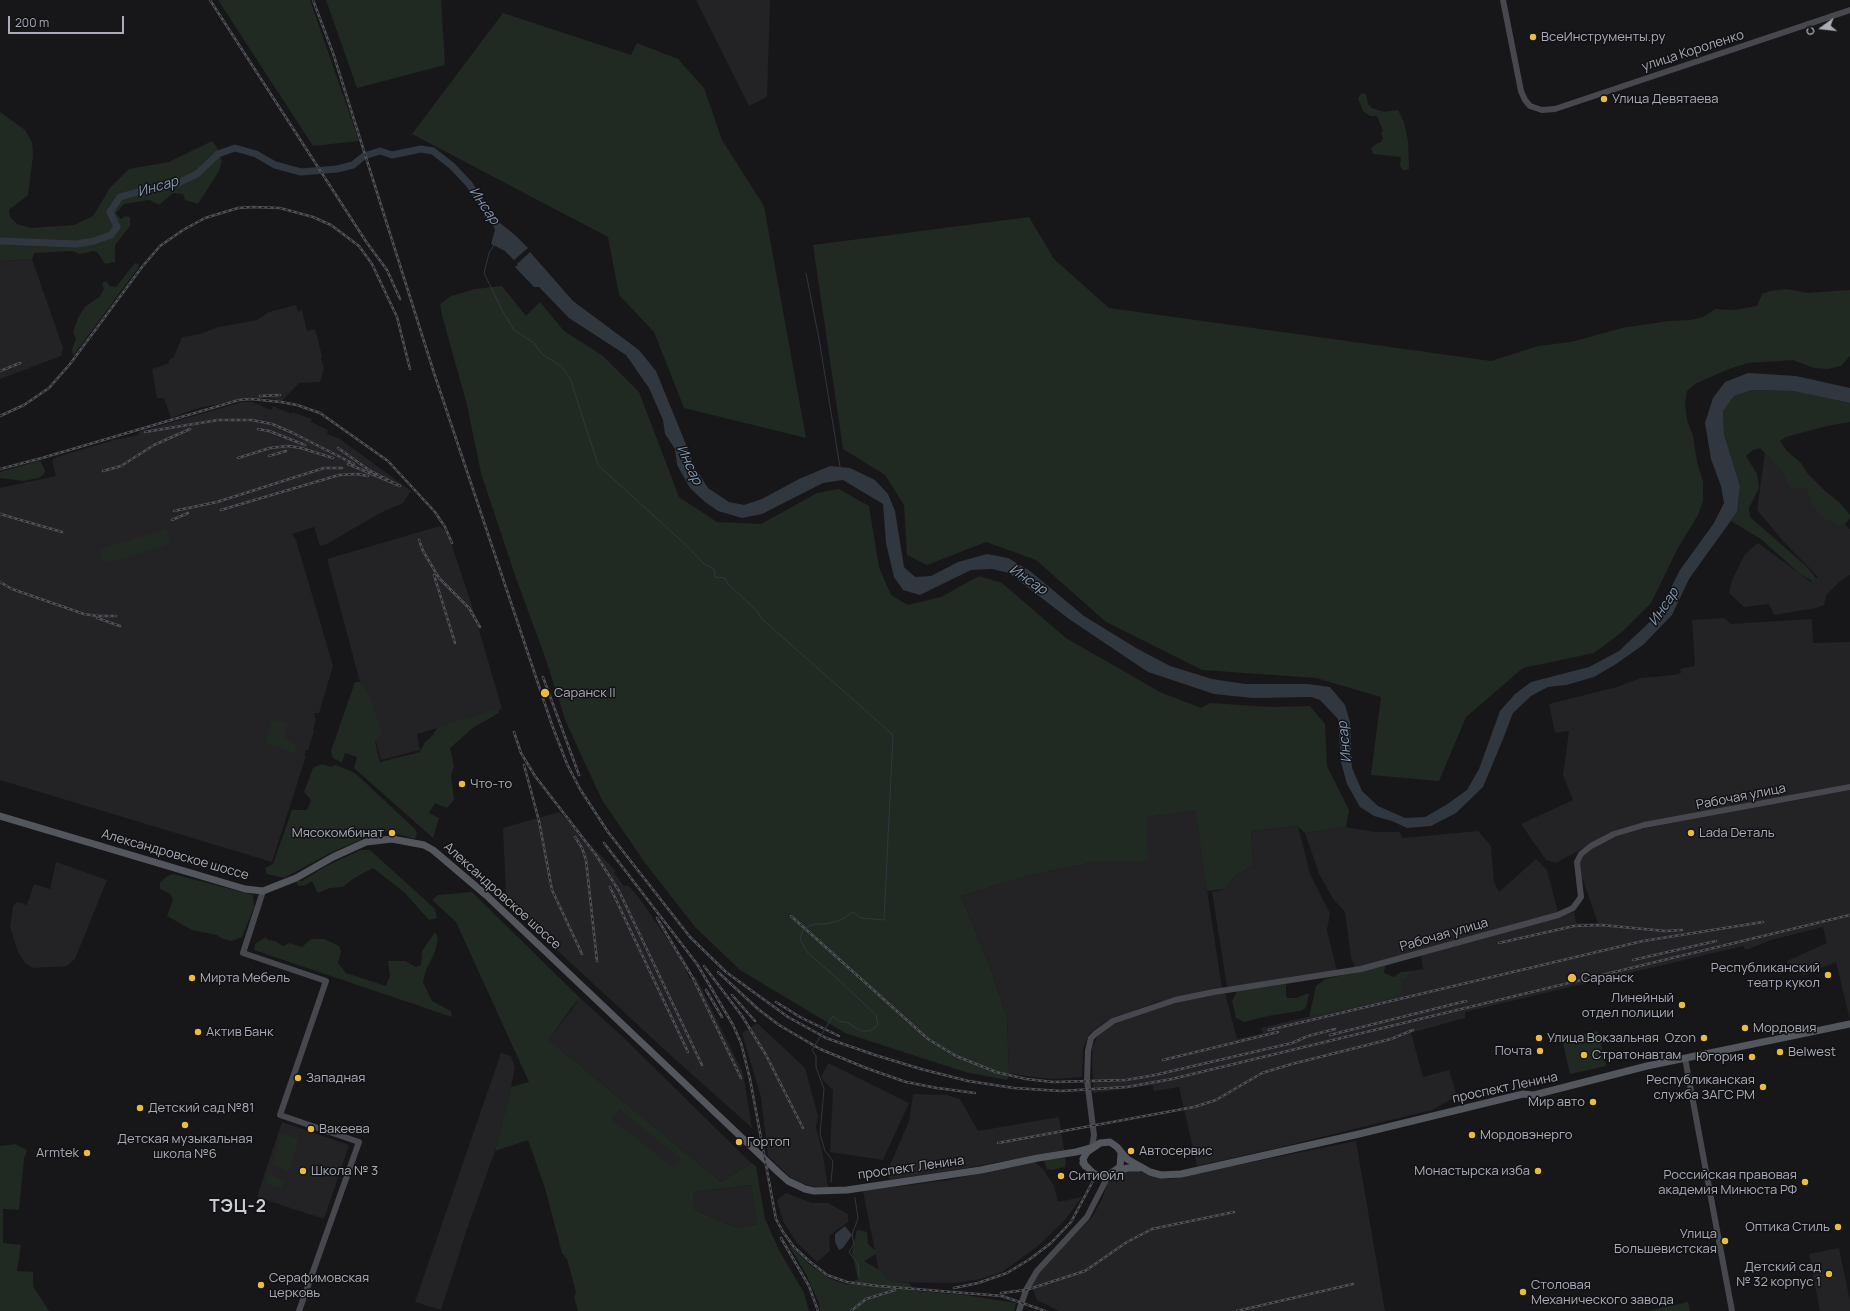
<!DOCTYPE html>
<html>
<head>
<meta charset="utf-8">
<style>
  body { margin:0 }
  #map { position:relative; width:1850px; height:1311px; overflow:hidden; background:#171719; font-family:Manrope,sans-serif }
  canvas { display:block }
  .north { position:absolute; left:1802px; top:8px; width:40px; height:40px; -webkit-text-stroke:3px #121214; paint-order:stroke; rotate:255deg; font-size:11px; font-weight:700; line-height:16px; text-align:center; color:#aaadb8 }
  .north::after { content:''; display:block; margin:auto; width:14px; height:18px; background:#aaadb8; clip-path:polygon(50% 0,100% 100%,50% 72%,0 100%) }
  .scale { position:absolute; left:8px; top:16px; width:116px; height:18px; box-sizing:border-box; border:2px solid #aaadb8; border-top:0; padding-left:5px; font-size:12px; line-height:14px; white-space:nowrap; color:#aaadb8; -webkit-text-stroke:3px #121214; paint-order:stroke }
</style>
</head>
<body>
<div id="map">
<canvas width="1850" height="1311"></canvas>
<div class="north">С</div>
<div class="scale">200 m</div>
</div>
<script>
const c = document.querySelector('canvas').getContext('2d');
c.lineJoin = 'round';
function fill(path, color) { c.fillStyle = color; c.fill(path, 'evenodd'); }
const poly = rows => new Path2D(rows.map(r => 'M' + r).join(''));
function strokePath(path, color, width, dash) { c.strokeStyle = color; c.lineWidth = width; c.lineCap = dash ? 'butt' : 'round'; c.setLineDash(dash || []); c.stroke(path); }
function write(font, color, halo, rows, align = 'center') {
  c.font = font + ' Manrope,sans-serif'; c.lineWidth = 3; c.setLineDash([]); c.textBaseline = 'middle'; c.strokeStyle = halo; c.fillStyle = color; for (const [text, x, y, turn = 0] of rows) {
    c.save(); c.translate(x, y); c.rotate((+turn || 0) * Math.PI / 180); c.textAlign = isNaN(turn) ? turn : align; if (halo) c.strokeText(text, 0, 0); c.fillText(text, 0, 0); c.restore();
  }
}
fill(poly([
  [696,0,770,0,767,97,749,106],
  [32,259,63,348,61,356,0,379,0,261],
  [296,305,298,312,302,310,307,331,315,329,322,356,321,359,324,369,320,382,299,383,282,401,269,398,244,399,198,408,171,418,164,398,157,398,152,369,169,363,169,360,174,357,182,337,200,334,219,327,257,320,269,312],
  [242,402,252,402,271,410,273,406,291,414,292,412,312,419,311,422,328,430,327,434,340,439,411,491,403,503,380,513,327,544,320,546,314,527,292,534,296,540,333,666,319,713,315,713,314,717,316,718,313,730,314,731,308,750,306,750,304,756,306,756,272,862,0,780,0,488,56,476,52,460,57,457,114,440,139,435,139,432],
  [1765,453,1850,529,1850,575,1839,582,1826,595,1824,605,1816,608,1774,615,1769,604,1744,607,1729,593,1732,580,1745,554,1758,543,1811,582,1818,577,1784,542,1757,510],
  [440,526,445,530,451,543,473,609,502,709,417,734,420,750,381,760,327,559],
  [1725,618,1730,624,1812,619,1813,643,1850,642,1850,784,1719,808,1611,833,1556,863,1546,860,1521,824,1573,800,1563,775,1569,731,1555,733,1549,704,1617,687,1641,678,1674,675,1681,673,1680,669,1695,666,1692,620],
  [1850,790,1850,1020,1836,962,1804,975,1789,965,1787,961,1827,943,1823,927,1771,940,1746,950,1743,946,1465,1012,1465,1018,1414,1032,1411,1033,1423,1077,1449,1070,1457,1096,1432,1110,1273,1149,1197,1166,1179,1087,1154,1091,1153,1085,1093,1093,1092,1049,1097,1037,1101,1031,1111,1025,1175,1003,1225,993,1237,1039,1263,1033,1261,1028,1365,1003,1388,1000,1400,981,1407,979,1411,971,1423,969,1421,955,1574,912,1576,923,1598,923,1579,869,1580,861,1585,853,1605,841,1635,830],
  [1195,811,1222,988,1157,1002,1105,1022,1090,1033,1083,1048,1082,1077,1054,1079,1032,1077,1009,1073,1007,1017,990,967,961,896,1027,876,1099,861,1147,861,1146,817],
  [559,812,616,871,614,873,624,886,629,886,640,899,681,959,690,979,696,977,743,1073,752,1128,666,1051,531,926,506,895,503,828],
  [1298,826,1310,874,1330,913,1327,930,1337,971,1227,987,1212,892,1225,889,1235,876,1253,865,1251,831],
  [1346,827,1375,832,1399,832,1403,838,1478,831,1491,846,1494,882,1499,892,1536,859,1547,870,1558,912,1355,968,1351,957,1345,912,1334,900,1319,874,1305,833],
  [56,862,107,880,75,959,67,966,33,968,25,963,18,952,10,927,13,906,17,902,27,905,34,884,50,889],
  [580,998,623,1037,751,1163,721,1182,549,1040],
  [757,1023,805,1068,818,1116,816,1127,823,1155,828,1187,816,1187,800,1183,791,1178,768,1156,761,1097,742,1033],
  [501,1053,511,1056,515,1067,511,1087,495,1151,468,1226,441,1310,415,1302],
  [828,1063,909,1103,883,1160,830,1152,833,1090,821,1078],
  [913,1094,947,1095,960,1099,978,1131,1059,1117,1064,1150,961,1169,889,1180,888,1170,909,1121],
  [619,1110,682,1159,674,1169,612,1119],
  [282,1122,349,1145,324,1219,257,1197],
  [1356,1141,1385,1311,1059,1311,1037,1300,1031,1285,1036,1275,1092,1217,1102,1199,1108,1181,1117,1174,1127,1171,1139,1171,1150,1175,1169,1179],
  [1035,1162,1043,1169,1054,1186,1058,1202,1082,1197,1066,1219,1038,1246,1002,1272,980,1279,956,1283,881,1282,863,1191,948,1180],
  [751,1185,757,1224,737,1228,695,1210,693,1192],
  [786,1193,812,1203,828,1203,848,1214,848,1222,829,1236,830,1251,817,1262,797,1243,783,1221,777,1200],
  [1839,1248,1850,1301,1850,1311,1820,1311,1809,1254]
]), '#232326');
fill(poly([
  [218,0,310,0,359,141,313,146],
  [326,0,441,0,445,65,357,88],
  [503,13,631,55,637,43,678,59,704,88,722,140,764,206,806,438,684,408,654,332,619,295,608,237,412,134],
  [1362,93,1366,94,1368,104,1372,108,1384,112,1398,110,1404,122,1408,141,1409,169,1406,170,1403,170,1400,166,1401,157,1373,154,1371,148,1376,144,1381,142,1383,138,1381,133,1383,130,1377,116,1370,116,1363,111,1358,98],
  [0,112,25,130,32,142,33,156,28,195,9,210,10,217,17,224,31,228,74,225,93,216,110,188,129,169,169,162,212,141,216,146,222,161,219,171,198,204,185,200,183,194,173,193,159,205,150,200,124,204,116,213,121,219,125,216,130,217,130,226,115,245,115,262,105,264,98,253,94,251,80,254,72,251,34,253,32,259,0,261],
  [1029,217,1054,259,1109,308,1491,361,1538,346,1571,342,1622,328,1669,321,1691,320,1703,317,1715,309,1734,310,1757,306,1762,294,1770,291,1787,289,1808,293,1850,290,1850,356,1841,366,1828,369,1814,368,1793,360,1748,363,1729,369,1695,384,1687,391,1685,404,1687,420,1693,436,1697,462,1703,482,1703,501,1698,515,1678,548,1651,603,1622,632,1594,653,1523,668,1466,717,1439,781,1371,775,1381,697,1316,678,1202,670,1106,622,1036,560,986,542,927,565,907,555,904,505,885,475,843,449,813,245],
  [135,263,139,264,138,268,73,356,72,349,76,339,73,332,78,318,85,307,100,296,104,289,102,283,106,281,110,286,116,287],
  [502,286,526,316,540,302,564,331,603,356,639,392,679,497,717,522,761,524,817,493,839,489,869,506,879,567,891,595,908,605,941,597,979,576,1002,583,1066,638,1160,692,1201,708,1210,703,1272,707,1310,706,1325,724,1327,766,1349,810,1346,827,1305,833,1297,826,1251,831,1253,865,1235,876,1225,889,1207,891,1195,811,1147,817,1148,861,1099,861,1027,876,961,896,990,967,1007,1017,1009,1073,1007,1080,965,1072,845,1033,740,970,695,927,645,863,602,800,566,722,544,654,517,581,481,473,467,405,442,315,440,304,451,296,475,289],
  [1752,390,1793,391,1850,403,1850,422,1827,426,1786,437,1780,441,1787,451,1801,463,1808,474,1824,490,1839,502,1850,515,1850,518,1843,527,1823,518,1811,503,1806,489,1790,488,1782,471,1760,448,1753,450,1746,456,1757,474,1759,488,1749,508,1750,517,1806,566,1816,578,1814,582,1800,574,1761,539,1731,521,1737,512,1740,486,1724,434,1723,411,1734,396],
  [38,461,41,462,45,471,44,474,39,478,23,481,0,478,0,472],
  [166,529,170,541,166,545,109,563,102,559,100,549],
  [355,682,360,682,371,700,382,734,375,742,380,762,420,752,425,742,432,736,438,727,498,709,499,713,474,727,450,748,454,766,451,776,454,800,447,808,435,803,429,813,439,818,433,838,354,768,357,757,345,753,342,763,333,758,331,751],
  [278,720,287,724,284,737,297,746,294,753,265,743,272,721],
  [322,764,331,767,336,765,355,773,415,829,417,834,415,839,387,831,367,837,332,852,284,878,267,874,265,868,273,864,292,810,307,810,311,800,304,792,313,768],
  [361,850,370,850,435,909,437,918,429,920,404,892,373,868,354,878,343,887,330,888,318,893,312,881,306,885,298,886,296,881,302,881,326,866],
  [173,874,253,895,254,907,242,937,232,941,223,939,217,935,192,930,167,916,173,899,170,894,160,889,160,883,166,877],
  [472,892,580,998,572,1007,549,1040,721,1182,751,1163,756,1166,765,1219,779,1250,804,1293,809,1311,578,1311,574,1297,576,1292,567,1259,562,1253,545,1188,528,1140,495,1151,511,1087,529,1082,456,922,432,900,438,895],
  [619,1110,681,1159,674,1168,612,1119],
  [751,1185,757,1224,737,1228,695,1210,693,1192],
  [435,932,438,938,435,952,426,970,423,982,432,1001,451,1011,452,1017,254,950,255,944,266,937,268,940,275,941,283,946,289,943,302,947,311,939,324,939,339,946,341,951,338,963,346,973,386,986,390,976,388,961,405,961,416,967,421,965,422,951],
  [1385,966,1384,973,1394,977,1401,972,1411,971,1407,979,1401,981,1402,993,1388,1000,1309,1017,1316,986,1325,979],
  [1286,984,1286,992,1287,998,1296,998,1309,993,1306,1008,1300,1011,1268,1016,1244,1022,1236,1018,1232,1001,1237,991],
  [1598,1031,1606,1066,1570,1074,1562,1039],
  [282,1133,299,1139,288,1171,271,1165],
  [15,1144,27,1150,24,1159,19,1210,3,1209,3,1243,21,1245,17,1271,33,1272,33,1286,49,1311,0,1311,0,1146],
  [1066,1158,1065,1167,1051,1170,1047,1169,1044,1161,1047,1159],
  [268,1174,284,1180,281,1189,265,1184],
  [857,1230,867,1232,868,1244,878,1253,864,1261,881,1271,887,1281,909,1283,915,1291,965,1295,1016,1303,1014,1311,820,1311,819,1303,806,1274,788,1244,809,1264,828,1278,848,1285,858,1279,852,1252],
  [1688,1302,1690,1311,1648,1311]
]), '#212923');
fill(poly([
  [485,205,496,220,515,235,528,248,514,260,505,251,491,244,495,230,491,221,485,218,482,207],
  [530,252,573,301,639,350,656,371,696,469,708,488,729,502,744,505,762,499,799,479,830,466,850,468,875,480,888,494,895,511,904,567,915,577,931,576,958,562,987,554,1008,558,1030,571,1084,616,1136,648,1170,666,1212,679,1245,684,1308,684,1330,687,1345,705,1350,722,1352,768,1362,791,1378,806,1405,818,1425,817,1446,805,1467,790,1479,769,1500,711,1515,694,1531,682,1589,667,1619,651,1657,615,1680,570,1714,523,1724,503,1721,486,1711,459,1705,423,1713,398,1725,382,1748,373,1796,376,1850,388,1850,403,1793,391,1752,390,1734,396,1723,411,1724,434,1740,486,1737,512,1689,579,1672,615,1643,645,1616,664,1594,677,1566,685,1548,687,1531,696,1513,713,1503,739,1483,787,1456,813,1431,826,1407,828,1392,821,1374,816,1360,807,1347,784,1341,762,1338,719,1320,700,1311,697,1253,698,1214,694,1148,672,1069,619,1009,573,992,569,971,570,920,595,903,590,894,577,886,543,883,504,843,480,823,483,762,514,742,518,718,511,705,502,690,488,677,465,675,449,665,434,663,420,649,388,626,355,569,318,539,287,534,287,515,267,518,265,517,264],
  [845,1226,852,1235,843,1248,839,1250,835,1242,835,1234]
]), '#30373e');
strokePath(poly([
  [494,245,489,253,484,273,503,312,514,330,534,343,542,354,561,366,570,378,598,465,687,546,704,564,714,569,715,577,725,578,728,584,757,611,761,618,893,735,884,920,861,918,853,912,841,920,826,924,815,924,807,927],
  [806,273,819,339,840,467],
  [803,930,800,939,807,952,842,983,876,1015,878,1025,870,1031,861,1031,848,1023,839,1021,833,1016,812,1050,816,1056,816,1067,824,1089,820,1134,825,1151,833,1161,831,1182],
  [855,1198,858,1218,852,1235,854,1244,849,1252,858,1264,859,1276]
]), '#30373e', 1);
strokePath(poly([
  [0,241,77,244,94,241,111,235,117,227,110,212,120,197,148,189,172,186,197,174,218,154,235,148,256,154,275,165,301,172,337,169,353,165,364,156,380,151,392,155,421,149,433,151,452,166,469,184,488,213]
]), '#30373e', 7);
strokePath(poly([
  [1503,0,1521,91,1525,100,1530,106,1542,110,1555,109,1850,10],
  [263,891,243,953,326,981,280,1115,359,1142,299,1311],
  [1685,1058,1732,1311],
  [1092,1147,1094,1135,1087,1080,1088,1051,1091,1038,1095,1034,1113,1021,1175,1000,1214,992,1361,969,1558,915,1573,908,1581,897,1577,862,1581,854,1591,846,1614,834,1644,825,1850,787],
  [1019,1311,1026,1290,1037,1271,1087,1217,1106,1180,1111,1175]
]), '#46484e', 6);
strokePath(poly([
  [0,816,245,889,263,891,296,878,333,857,366,842,392,839,424,845,433,850,486,895,778,1172,788,1181,805,1189,814,1191,847,1190,981,1170,1038,1158,1076,1152,1091,1148],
  [1083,1163,1093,1173,1099,1176,1107,1176,1120,1167,1121,1154],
  [1085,1166,1083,1159,1087,1152,1100,1143,1110,1142,1117,1147,1127,1159,1150,1172,1161,1175,1181,1174,1359,1134,1523,1094,1534,1095,1647,1066,1850,1024],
  [1116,1171,1128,1168,1139,1168]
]), '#54565d', 7);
const rail = poly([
  [210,0,367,243,387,270,400,299],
  [313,0,333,53,434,373,552,725,567,764,580,789,608,832,690,937,726,972,788,1017,826,1038,875,1055,921,1069,968,1081,1014,1088,1061,1091,1127,1087,1172,1079,1850,915],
  [0,371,20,363],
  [260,396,280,395],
  [0,416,24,405,49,388,70,364,142,267,160,246,183,230,205,218,238,208,253,207,280,208,313,217,331,225,359,246,372,264,397,317,410,369],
  [258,429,269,431,305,445],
  [145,432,218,420,252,420,272,424,293,433,354,464],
  [338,448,369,470,400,486,348,464],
  [269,456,286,451],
  [238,458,270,448,288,446,301,448,333,458],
  [0,469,42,458,239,400,251,399,281,402,297,405,320,413,388,461,435,512,445,527,452,543],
  [103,471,121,466,154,445,190,429],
  [221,510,339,475,357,474,368,476],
  [174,511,217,502,324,468,342,468],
  [0,514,62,532],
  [172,520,188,513],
  [419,540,423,551,439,578,469,608,480,627],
  [434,575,455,643],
  [0,582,12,589,84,614,98,616,116,616],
  [97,618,120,626],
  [543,677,579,775],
  [514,732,521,753,535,776,596,855,619,891,702,1065],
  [524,765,539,821,552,890,582,954],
  [575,837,582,848,586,860,597,961],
  [604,843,697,964,733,1025,741,1043,750,1079,776,1219,783,1232,794,1247,809,1261,827,1275,847,1282,878,1286,1002,1296,1045,1311],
  [610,887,688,1052],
  [791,916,928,1039,956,1056,996,1072,1026,1079,1053,1082,1126,1080,1155,1075,1292,1043,1308,1036,1335,1029],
  [657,918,693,978,741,1078],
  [1499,943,1574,926,1601,925,1665,931,1682,930],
  [1633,960,1716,941],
  [704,966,742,1016,766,1055,803,1128],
  [718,972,758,1009,779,1025,820,1049,866,1068,906,1082,937,1088,975,1093],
  [706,990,722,1017],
  [732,995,755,1021],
  [776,1002,800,1017,839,1036],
  [1269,1030,1643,941,1763,922],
  [1330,1035,1466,1001],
  [1163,1060,1278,1032],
  [998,1143,1194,1107,1216,1100,1262,1073,1292,1064,1391,1039,1413,1030],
  [781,1238,809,1286,818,1311],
  [954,1288,978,1283,1007,1273,1030,1259,1051,1243,1071,1222,1093,1181],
  [1001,1293,1026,1290,1085,1271,1127,1242,1152,1229,1234,1212],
  [851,1311,866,1299,895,1290],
  [1237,1311,1353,1284]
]);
strokePath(rail, '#4f5157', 2.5);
strokePath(rail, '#121214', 1, [3]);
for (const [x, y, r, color] of [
  [1533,37,4,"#e9bb3f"],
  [1604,99,4,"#e9bb3f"],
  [545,693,5,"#e9bb3f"],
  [462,784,4,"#e9bb3f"],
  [392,833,4,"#e9bb3f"],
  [1691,833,4,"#e9bb3f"],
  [1828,975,4,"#e9bb3f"],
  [192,978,4,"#e9bb3f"],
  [1572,978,5,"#e9bb3f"],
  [1682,1005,4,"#e9bb3f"],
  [1745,1028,4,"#e9bb3f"],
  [198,1032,4,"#e9bb3f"],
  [1539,1038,4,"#e9bb3f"],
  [1704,1038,4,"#e9bb3f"],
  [1540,1051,4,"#e9bb3f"],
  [1780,1052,4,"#e9bb3f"],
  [1584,1055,4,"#e9bb3f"],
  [1752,1057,4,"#e9bb3f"],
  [298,1078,4,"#e9bb3f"],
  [1763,1087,4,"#e9bb3f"],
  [1593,1102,4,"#e9bb3f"],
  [140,1108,4,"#e9bb3f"],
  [185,1125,4,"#e9bb3f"],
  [311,1129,4,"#e9bb3f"],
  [1472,1135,4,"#e9bb3f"],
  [739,1142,4,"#e9bb3f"],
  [1131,1151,4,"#e9bb3f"],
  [87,1153,4,"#e9bb3f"],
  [303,1171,4,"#e9bb3f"],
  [1538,1171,4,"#e9bb3f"],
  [1061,1176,4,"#e9bb3f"],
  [1805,1182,4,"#e9bb3f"],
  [1838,1227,4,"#e9bb3f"],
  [1725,1241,4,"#e9bb3f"],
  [1829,1274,4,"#e9bb3f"],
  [261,1285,4,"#e9bb3f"],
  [1523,1292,4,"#e9bb3f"]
]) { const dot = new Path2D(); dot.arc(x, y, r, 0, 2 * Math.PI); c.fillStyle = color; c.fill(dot); strokePath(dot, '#121214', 1.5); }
write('13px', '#aaadb8', '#121214', [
  ["ВсеИнструменты.ру",1541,37],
  ["Улица Девятаева",1612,99],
  ["Саранск II",554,693],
  ["Что-то",470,784],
  ["Мясокомбинат",384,833,"right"],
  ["Lada Dеталь",1699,833],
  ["Республиканский",1820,968,"right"],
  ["театр кукол",1820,983,"right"],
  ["Мирта Мебель",200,978],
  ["Саранск",1581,978],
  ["Линейный",1674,998,"right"],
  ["отдел полиции",1674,1013,"right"],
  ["Мордовия",1753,1028],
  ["Актив Банк",206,1032],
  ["Улица Вокзальная",1547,1038],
  ["Ozon",1696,1038,"right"],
  ["Почта",1532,1051,"right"],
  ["Belwest",1788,1052],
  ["Стратонавтам",1592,1055],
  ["Югория",1744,1057,"right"],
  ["Западная",306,1078],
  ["Республиканская",1755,1080,"right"],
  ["служба ЗАГС РМ",1755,1095,"right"],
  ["Мир авто",1585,1102,"right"],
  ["Детский сад №81",148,1108],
  ["Вакеева",319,1129],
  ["Мордовэнерго",1480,1135],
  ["Детская музыкальная",185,1139,"center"],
  ["школа №6",185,1154,"center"],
  ["Гортоп",747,1142],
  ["Автосервис",1139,1151],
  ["Armtek",79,1153,"right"],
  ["Школа № 3",311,1171],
  ["Монастырска изба",1530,1171,"right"],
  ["Российская правовая",1797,1175,"right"],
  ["академия Минюста РФ",1797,1190,"right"],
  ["СитиОйл",1069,1176],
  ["Оптика Стиль",1830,1227,"right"],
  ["Улица",1717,1234,"right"],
  ["Большевистская",1717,1249,"right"],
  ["Детский сад",1821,1267,"right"],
  ["№ 32 корпус 1",1821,1282,"right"],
  ["Серафимовская",269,1278],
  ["церковь",269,1293],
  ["Столовая",1531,1285],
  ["Механического завода",1531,1300]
], 'left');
write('13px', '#aaadb8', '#121214', [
  ["улица Короленко",1693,51,-18],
  ["Рабочая улица",1741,797,-11],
  ["Александровское шоссе",175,855,16],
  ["Александровское шоссе",502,896,42],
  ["Рабочая улица",1444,935,-16],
  ["проспект Ленина",1505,1088,-12],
  ["проспект Ленина",911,1168,-8]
]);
write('italic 14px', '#8398b1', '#121214', [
  ["Инсар",158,187,-16],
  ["Инсар",484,206,56],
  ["Инсар",689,465,65],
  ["Инсар",1028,580,34],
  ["Инсар",1664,607,-56],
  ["Инсар",1345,742,-96]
]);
c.letterSpacing = '1px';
write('bold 17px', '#cbcdd4', '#121214', [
  ["ТЭЦ-2",238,1207]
]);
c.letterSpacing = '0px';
</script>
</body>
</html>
